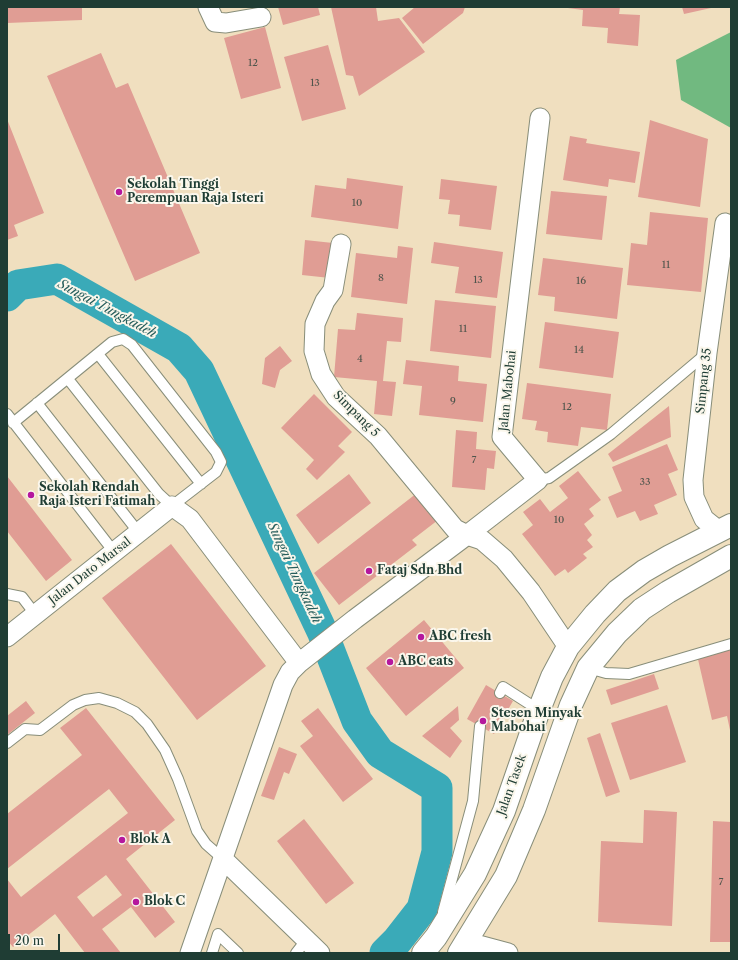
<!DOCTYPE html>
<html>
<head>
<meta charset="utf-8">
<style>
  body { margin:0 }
  #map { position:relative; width:738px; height:960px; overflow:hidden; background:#f0dfbf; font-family:"Libre Caslon Text",serif }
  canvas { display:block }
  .frame { position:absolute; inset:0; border:8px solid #1f3d34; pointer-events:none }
  .scale { position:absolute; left:8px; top:934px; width:52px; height:18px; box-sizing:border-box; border:2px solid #1f3d34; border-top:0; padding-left:5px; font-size:12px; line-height:14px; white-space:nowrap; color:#1f3d34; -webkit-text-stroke:3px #fbf7ec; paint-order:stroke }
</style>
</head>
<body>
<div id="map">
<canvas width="738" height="960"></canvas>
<div class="frame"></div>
<div class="scale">20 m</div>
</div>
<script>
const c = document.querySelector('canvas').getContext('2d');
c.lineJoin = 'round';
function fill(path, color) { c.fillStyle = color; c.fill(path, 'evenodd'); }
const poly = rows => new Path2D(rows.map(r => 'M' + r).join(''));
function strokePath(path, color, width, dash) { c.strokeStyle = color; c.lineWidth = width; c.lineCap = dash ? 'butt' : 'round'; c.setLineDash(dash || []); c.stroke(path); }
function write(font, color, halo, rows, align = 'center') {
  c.font = font + ' "Libre Caslon Text",serif'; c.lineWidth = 4; c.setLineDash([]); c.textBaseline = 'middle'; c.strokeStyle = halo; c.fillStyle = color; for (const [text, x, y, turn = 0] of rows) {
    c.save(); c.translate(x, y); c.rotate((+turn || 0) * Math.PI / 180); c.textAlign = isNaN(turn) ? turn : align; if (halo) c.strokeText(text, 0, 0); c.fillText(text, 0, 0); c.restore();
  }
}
fill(poly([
  [731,32,731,128,681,100,676,60]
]), '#71b980');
strokePath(poly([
  [7,296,18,285,57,279,179,348,199,371,322,631,357,721,380,753,437,788,437,852,422,909,397,941,385,953]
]), '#3aaab8', 31);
fill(poly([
  [7,7,82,7,82,20,7,23],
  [278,7,318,7,320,15,283,25],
  [331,7,376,7,378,21,399,18,425,52,359,96,353,76,346,75],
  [415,7,465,7,463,13,423,44,402,18],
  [560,7,620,7,619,14,640,15,638,46,607,43,608,28,582,26,583,10],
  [682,7,711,7,711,8,684,14],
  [265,27,281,88,241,99,224,38],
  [328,45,346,109,302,121,284,57],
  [101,53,116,88,128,83,200,253,135,281,47,76],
  [7,119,44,213,14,225,18,236,7,240],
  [650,120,708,139,700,207,638,197],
  [570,136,587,139,586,143,640,152,635,183,609,179,608,187,563,180],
  [347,178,403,186,398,229,311,217,315,185,346,189],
  [441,179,497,186,491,230,459,226,460,215,448,214,450,200,439,199],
  [551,191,607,196,602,240,546,234],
  [650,212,708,218,701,292,627,285,631,243,647,245],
  [305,240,333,243,330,278,302,275],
  [434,242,503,252,497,298,455,293,459,267,431,263],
  [398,246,413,248,407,304,351,297,356,253,397,258],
  [543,258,623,268,617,319,554,311,555,297,538,295],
  [435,300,496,306,491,358,430,351],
  [357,313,403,318,401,342,387,341,383,381,396,382,392,416,374,414,377,381,334,377,338,329,355,330],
  [545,322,619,332,613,378,539,368],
  [280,346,292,361,280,370,275,388,262,384,265,358],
  [406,360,459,366,458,381,487,384,483,422,419,415,422,386,403,384],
  [527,383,611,394,607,430,581,427,578,446,547,442,548,432,535,430,537,421,522,419],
  [314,394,352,432,338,446,345,452,317,480,306,469,314,460,281,428],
  [669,406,671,437,613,462,608,454],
  [456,430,477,432,476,449,496,451,494,469,487,468,485,490,452,487],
  [667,444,678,470,668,474,677,495,654,505,658,514,640,521,635,511,617,518,608,497,622,491,612,467],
  [578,471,601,500,589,509,594,516,584,524,592,535,587,540,593,547,583,554,587,558,568,573,565,569,555,576,522,534,533,525,523,512,540,499,550,512,568,498,559,486],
  [349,474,371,503,318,544,296,515],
  [7,476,72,560,46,581,7,531],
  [417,493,438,520,412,540,417,545,339,605,314,573],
  [171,544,266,666,197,720,102,598],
  [424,620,464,668,406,716,366,668],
  [731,647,731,730,730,730,727,716,712,720,697,655],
  [654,674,659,689,611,705,606,690],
  [486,685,513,701,494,734,467,719],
  [26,701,35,713,7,735,7,716],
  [667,705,686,762,630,780,611,723],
  [458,706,459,720,450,728,462,741,450,758,422,736],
  [86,708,175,820,126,859,175,922,155,938,131,907,102,929,121,953,85,953,55,914,13,947,7,940,7,879,21,897,128,813,109,789,7,869,7,814,82,755,60,728],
  [106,875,122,895,93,917,77,897],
  [318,708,373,779,343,802,300,746,313,736,301,721],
  [600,733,620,792,606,797,587,738],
  [279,747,297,754,289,774,284,772,274,800,261,796],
  [644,810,677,812,672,926,598,922,601,841,643,843],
  [304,819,354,883,326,904,277,841],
  [713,821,731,822,731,942,710,942]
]), '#e09d94');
const lane = poly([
  [98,354,201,484],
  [37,403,139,533],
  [7,414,114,552],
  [13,423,112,342,123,339,132,345,216,452,221,462,216,472,172,506,159,494,68,379],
  [538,480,549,478,611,434,707,353],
  [7,594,22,597,35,614],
  [588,668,606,673,629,674,731,644],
  [500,693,503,687,539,710],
  [7,743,25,729,40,730,73,705,85,700,99,698,117,703,135,712,147,724,165,750,178,779,197,831,206,844,223,859],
  [443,912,473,801,480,726],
  [212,953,218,934,238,953],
  [296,953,307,939]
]);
const street = poly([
  [208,7,215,22,226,23,261,17],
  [540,118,502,437,538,480,467,535,482,540,504,559,531,592,568,647],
  [719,531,704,519,694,497,693,480,707,353,725,223],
  [7,637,172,506,190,519,299,663],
  [223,859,320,953],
  [467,942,508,953],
  [190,953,283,685,290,672,299,663,355,619,467,535,455,529,378,436,336,397,321,374,314,351,315,324,325,301,333,290,341,244]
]);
const primary = poly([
  [423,953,436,937,475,874,504,811,539,710,552,677,568,647,595,614,617,591,644,571,670,556,731,525],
  [459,953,506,876,534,810,571,705,588,668,617,633,642,609,668,592,731,556]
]);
strokePath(lane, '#888e7a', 12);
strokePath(street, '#888e7a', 21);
strokePath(primary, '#888e7a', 24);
strokePath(lane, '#fff', 10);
strokePath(street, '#fff', 19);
strokePath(primary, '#fff', 22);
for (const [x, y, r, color] of [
  [119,192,4,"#b5179e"],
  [31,495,4,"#b5179e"],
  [369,571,4,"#b5179e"],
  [421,637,4,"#b5179e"],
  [390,662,4,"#b5179e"],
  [483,721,4,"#b5179e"],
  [122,840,4,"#b5179e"],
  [136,902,4,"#b5179e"]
]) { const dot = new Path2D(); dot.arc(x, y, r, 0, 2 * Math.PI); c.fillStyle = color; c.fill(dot); strokePath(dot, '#fbf7ec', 1.5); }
write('10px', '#4f554c', null, [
  ["12",253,63],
  ["13",315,83],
  ["10",357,203],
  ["11",666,265],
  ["8",381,278],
  ["13",478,280],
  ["16",581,281],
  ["11",463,329],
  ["14",579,350],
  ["4",360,359],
  ["9",453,401],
  ["12",567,407],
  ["7",474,460],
  ["33",645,482],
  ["10",559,520],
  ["7",721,882]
]);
write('bold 12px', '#1f3d34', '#fbf7ec', [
  ["Sekolah Tinggi",127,185],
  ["Perempuan Raja Isteri",127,199],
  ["Sekolah Rendah",39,488],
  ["Raja Isteri Fatimah",39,502],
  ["Fataj Sdn Bhd",377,571],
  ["ABC fresh",429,637],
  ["ABC eats",398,662],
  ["Stesen Minyak",491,714],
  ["Mabohai",491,728],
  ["Blok A",130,840],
  ["Blok C",144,902]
], 'left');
write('12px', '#1f3d34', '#fbf7ec', [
  ["Simpang 35",704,381,-84],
  ["Jalan Mabohai",508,391,-84],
  ["Simpang 5",356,414,45],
  ["Jalan Dato Marsal",90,571,-38],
  ["Jalan Tasek",512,785,-70]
]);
write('italic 13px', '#275e5c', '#fbf7ec', [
  ["Sungai Tungkadeh",107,309,28],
  ["Sungai Tungkadeh",294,573,65]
]);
</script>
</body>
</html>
